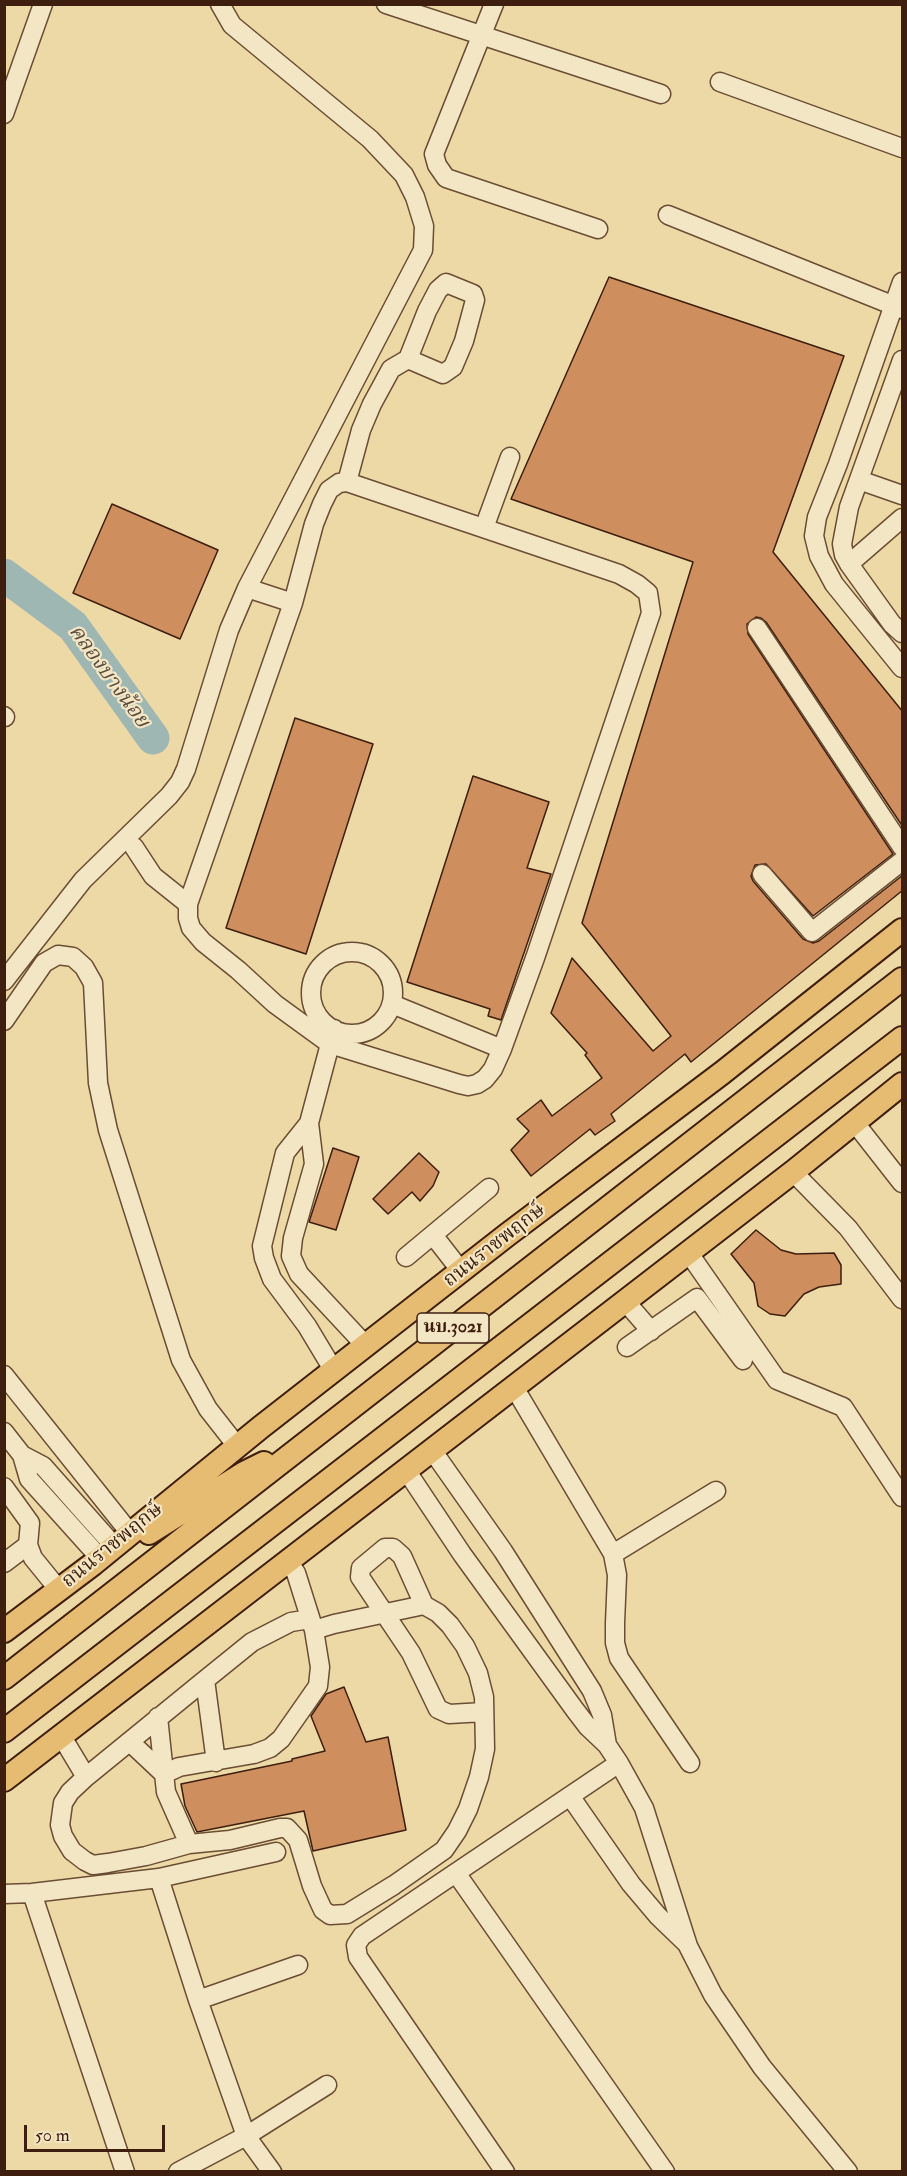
<!DOCTYPE html>
<html>
<head>
<meta charset="utf-8">
<style>
  body { margin:0 }
  #map { position:relative; width:907px; height:2176px; overflow:hidden; background:#ecd9a5; font-family:"IM FELL Double Pica",serif }
  canvas { display:block }
  .frame { position:absolute; inset:0; border:6px solid #3e1e0f; pointer-events:none }
  .scale { position:absolute; left:24px; top:2125px; width:141px; height:27px; box-sizing:border-box; border:3px solid #3e1e0f; border-top:0; padding-left:8px; font-size:18px; line-height:21px; white-space:nowrap; color:#3e1e0f; -webkit-text-stroke:4px #f3e6c4; paint-order:stroke }
</style>
</head>
<body>
<div id="map">
<canvas width="907" height="2176"></canvas>
<div class="frame"></div>
<div class="scale">50 m</div>
</div>
<script>
const c = document.querySelector('canvas').getContext('2d');
c.lineJoin = 'round';
const poly = rows => new Path2D(rows.map(r => 'M' + r).join(''));
function strokePath(path, color, width, dash) { c.strokeStyle = color; c.lineWidth = width; c.lineCap = dash ? 'butt' : 'round'; c.setLineDash(dash || []); c.stroke(path); }
function fill(path, color) { c.fillStyle = color; c.fill(path, 'evenodd'); }
function write(font, color, halo, rows, align = 'center') {
  c.font = font + ' "IM FELL Double Pica","Noto Serif Thai",serif'; c.lineWidth = 4.5; c.setLineDash([]); c.textBaseline = 'middle'; c.strokeStyle = halo; c.fillStyle = color; for (const [text, x, y, turn = 0] of rows) {
    c.save(); c.translate(x, y); c.rotate((+turn || 0) * Math.PI / 180); c.textAlign = isNaN(turn) ? turn : align; if (halo) c.strokeText(text, 0, 0); c.fillText(text, 0, 0); c.restore();
  }
}
strokePath(poly([
  [4,575,73,626,153,738]
]), '#9fb7b3', 33);
const building = poly([
  [609,277,844,356,773,552,903,712,903,827,766,622,761,618,756,617,747,624,748,634,893,854,813,916,766,864,755,865,751,876,753,881,803,939,813,943,819,941,903,875,903,890,691,1062,685,1054,611,1114,615,1121,595,1135,590,1129,531,1176,511,1150,529,1131,517,1119,541,1100,552,1116,602,1078,585,1055,587,1053,551,1013,572,958,653,1051,671,1036,582,923,693,562,511,499,609,277],
  [112,504,218,550,180,639,73,593,112,504],
  [295,718,373,744,306,954,226,928,295,718],
  [473,776,549,802,527,868,551,874,501,1020,488,1016,490,1009,407,982,473,776],
  [333,1148,359,1157,336,1230,309,1222,333,1148],
  [419,1153,439,1172,433,1186,420,1201,412,1192,388,1214,373,1199,419,1153],
  [756,1230,781,1250,796,1254,834,1253,841,1265,841,1284,819,1287,804,1294,785,1316,770,1314,758,1306,754,1283,731,1254,756,1230],
  [344,1687,366,1742,388,1737,406,1830,313,1851,304,1811,197,1832,185,1806,181,1784,292,1761,292,1759,325,1751,311,1716,326,1694,344,1687]
]);
fill(building, '#ce8e5d');
strokePath(building, '#3e1e0f', 1.5);
const minor = poly([
  [386,4,661,94],
  [494,4,434,154,437,165,446,178,598,229],
  [720,82,902,148],
  [4,114,43,4],
  [668,215,902,309],
  [902,282,838,464,817,517,814,536,819,556,834,584,902,668],
  [902,360,849,507,842,544,844,555,849,564,892,624,902,633],
  [859,480,902,495],
  [347,482,361,430,372,404,391,369,408,359,443,374,453,367,464,341,475,300,473,294,446,283,438,290,427,311,408,359],
  [484,528,510,457],
  [849,564,902,518],
  [247,588,293,603,314,524,322,504,329,490,339,483,347,482,619,574,637,584,648,593,651,613,535,958,502,1049,493,1069,485,1079,477,1084,468,1086,459,1084,330,1044,275,1004,238,970,203,942,191,928,188,918,188,904,293,603],
  [757,628,902,847],
  [4,716,5,717],
  [134,847,153,876,188,904],
  [762,874,812,932,902,861],
  '311 993a41 41 0 1 1 82 0a41 41 0 1 1-82 0Z',
  [4,981,83,880,169,796,180,782,186,769,229,630,247,588,423,250,424,226,415,197,404,175,370,139,232,25,220,4],
  [392,1004,502,1049],
  [4,1021,44,963,58,955,73,957,84,967,93,983,98,1083,108,1130,181,1360,208,1409,237,1446],
  [334,1029,309,1123,314,1164,293,1238,291,1256,299,1274,366,1346],
  [309,1123,285,1153,262,1246,264,1258,272,1279,307,1326,334,1371],
  [855,1123,902,1183],
  [793,1172,848,1228,902,1299],
  [433,1235,461,1271],
  [688,1252,777,1380,843,1407,902,1497],
  [406,1257,489,1188],
  [625,1301,651,1331],
  [627,1347,697,1298,743,1360],
  [4,1375,130,1533],
  [514,1387,613,1554,617,1575,615,1623,615,1643,619,1658,690,1763],
  [4,1432,22,1455],
  [432,1450,503,1551,592,1691,602,1715,607,1745],
  [406,1470,462,1554,575,1710,588,1727,607,1745,619,1763,644,1808,688,1946,713,1995,762,2067,848,2172],
  [4,1487,30,1523,28,1545,33,1558,59,1590],
  [613,1554,716,1491],
  [100,1558,29,1479,22,1455,43,1466,114,1546],
  [4,1563,28,1545],
  [424,1605,402,1556,393,1548,385,1548,361,1568,360,1577,411,1653,438,1709,449,1714,484,1712],
  [158,1717,166,1792,189,1844],
  [62,1737,86,1777,70,1792,63,1803,60,1825,63,1836,72,1851,85,1861,93,1865,108,1863,146,1856,189,1844,230,1840,280,1828,287,1828,298,1840,312,1886,323,1910,330,1915,347,1914,394,1885,444,1850,457,1831,468,1809,479,1777,485,1749,484,1697,478,1673,465,1646,450,1625,438,1613,424,1605,334,1624,314,1630],
  [130,1742,164,1774],
  [216,1762,205,1680,252,1642,291,1622,310,1619],
  [164,1774,179,1767,254,1754,270,1748,281,1739,318,1686,320,1667,314,1630,296,1573,288,1561],
  [86,1777,205,1680],
  [570,1796,631,1884,658,1916,685,1942],
  [456,1873,665,2172],
  [159,1878,198,2000,246,2136,272,2172],
  [32,1893,125,2172],
  [4,1894,32,1893,159,1878,276,1852],
  [198,2000,298,1965],
  [178,2172,246,2136,327,2085],
  [505,2172,358,1957,356,1945,362,1936,619,1763]
]);
const major = poly([
  [149,1533,244,1473,264,1463],
  [4,1631,93,1564,261,1427,507,1235,722,1073,902,930],
  [4,1678,902,979],
  [4,1731,902,1038],
  [4,1780,793,1172,902,1084]
]);
strokePath(minor, '#6a4d34', 21);
strokePath(major, '#3e1e0f', 26);
strokePath(minor, '#f3e6c4', 18);
strokePath(major, '#e6bc72', 22);
for (const [x, y, w] of [
  [453,1328,72]
]) { const box = new Path2D(); box.roundRect(x - w / 2, y - 15, w, 30, 4.5); c.fillStyle = '#f3e6c4'; c.fill(box); strokePath(box, '#3e1e0f', 1.5); }
write('bold 18px', '#3e1e0f', null, [
  ["นบ.3021",453,1328]
]);
write('20px', '#3e1e0f', '#f3e6c4', [
  ["ถนนราชพฤกษ์",495,1246,-38],
  ["ถนนราชพฤกษ์",113,1546,-39]
]);
write('italic 21px', '#5b4c40', '#f3e6c4', [
  ["คลองบางน้อย",108,677,54]
]);
</script>
</body>
</html>
